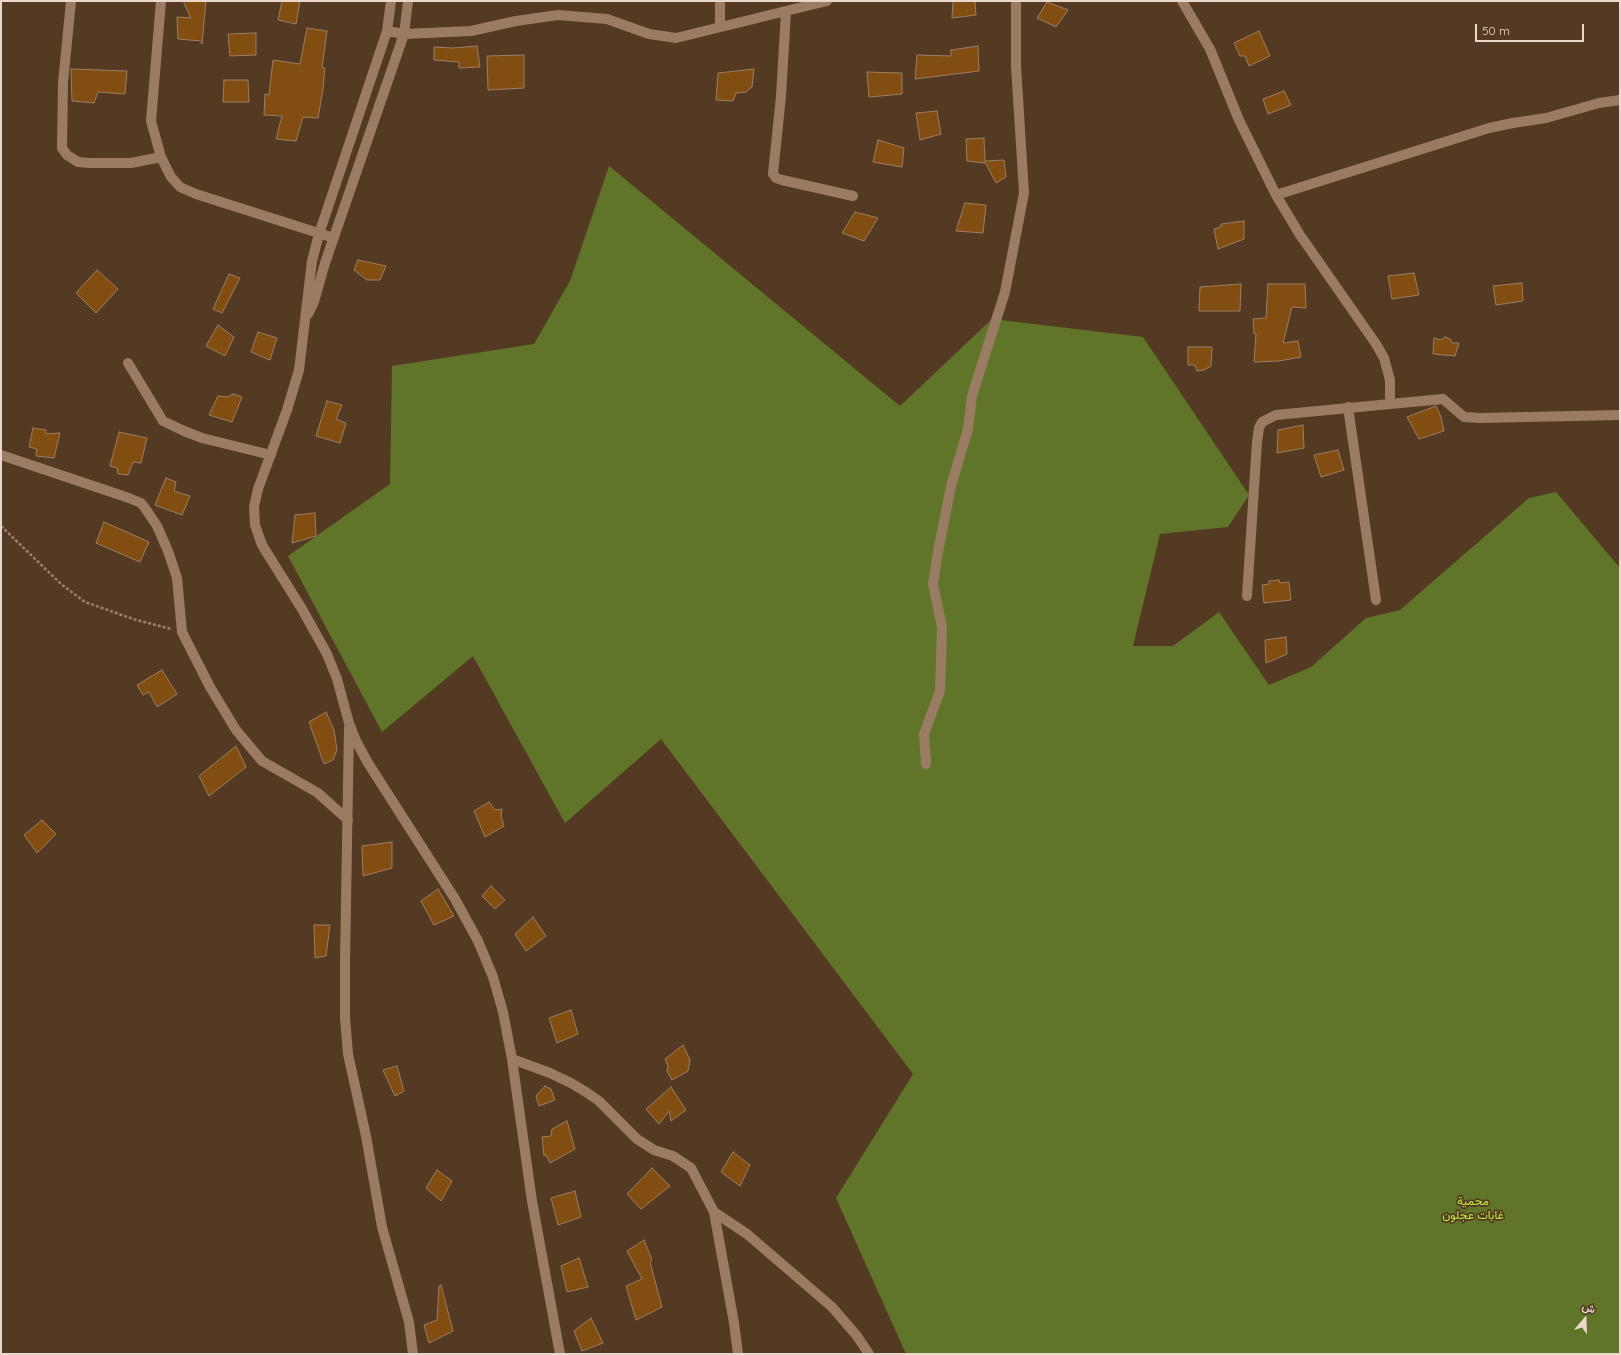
<!DOCTYPE html>
<html>
<head>
<meta charset="utf-8">
<style>
  body { margin:0 }
  #map { position:relative; width:1621px; height:1355px; overflow:hidden; background:#543a22; font-family:Quicksand,Vazirmatn,sans-serif }
  canvas { display:block }
  .frame { position:absolute; inset:0; border:2px solid #ead9cb; pointer-events:none }
  .north { position:absolute; left:1565px; top:1299px; width:40px; height:40px; -webkit-text-stroke:3px #543a22; paint-order:stroke; rotate:19deg; font-size:11px; font-weight:700; line-height:16px; text-align:center; color:#ead9cb }
  .north::after { content:''; display:block; margin:auto; width:14px; height:18px; background:#ead9cb; clip-path:polygon(50% 0,100% 100%,50% 72%,0 100%) }
  .scale { position:absolute; left:1475px; top:24px; width:109px; height:18px; box-sizing:border-box; border:2px solid #ead9cb; border-top:0; padding-left:5px; font-size:12px; line-height:14px; white-space:nowrap; color:#ead9cb; -webkit-text-stroke:3px #543a22; paint-order:stroke }
</style>
</head>
<body>
<div id="map">
<canvas width="1621" height="1355"></canvas>
<div class="frame"></div>
<div class="north">ش</div>
<div class="scale">50 m</div>
</div>
<script>
const c = document.querySelector('canvas').getContext('2d');
c.lineJoin = 'round';
function fill(path, color) { c.fillStyle = color; c.fill(path, 'evenodd'); }
const poly = rows => new Path2D(rows.map(r => 'M' + r).join(''));
function strokePath(path, color, width, dash) { c.strokeStyle = color; c.lineWidth = width; c.lineCap = dash ? 'butt' : 'round'; c.setLineDash(dash || []); c.stroke(path); }
function write(font, color, halo, rows, align = 'center') {
  c.font = font + ' Quicksand,Vazirmatn,sans-serif'; c.lineWidth = 3.5; c.setLineDash([]); c.textBaseline = 'middle'; c.strokeStyle = halo; c.fillStyle = color; for (const [text, x, y, turn = 0] of rows) {
    c.save(); c.translate(x, y); c.rotate((+turn || 0) * Math.PI / 180); c.textAlign = isNaN(turn) ? turn : align; if (halo) c.strokeText(text, 0, 0); c.fillText(text, 0, 0); c.restore();
  }
}
fill(poly([
  [609,166,900,406,992,319,1143,337,1249,495,1228,527,1160,534,1133,646,1173,646,1219,612,1269,685,1311,667,1366,618,1400,610,1529,498,1556,492,1620,568,1620,1354,906,1354,836,1198,913,1074,661,739,565,823,473,656,382,732,288,556,390,484,392,366,534,344,570,281]
]), '#61752a');
const building = poly([
  [183,1,206,1,202,44,201,41,178,39,177,17,191,18,183,1],
  [282,1,300,1,296,24,278,20,282,1],
  [953,1,975,1,976,15,952,18,953,1],
  [1047,2,1068,10,1056,27,1037,18,1047,2],
  [307,28,327,31,322,68,325,68,323,89,318,118,303,117,296,141,276,139,282,116,264,115,265,94,269,95,273,60,300,64,307,28],
  [1259,31,1270,56,1249,66,1245,56,1240,56,1234,43,1259,31],
  [256,33,256,55,230,56,228,34,256,33],
  [477,46,480,67,459,68,459,62,434,60,434,47,453,48,477,46],
  [978,46,979,71,915,79,917,55,951,56,951,50,978,46],
  [524,55,524,88,488,90,487,56,524,55],
  [71,69,127,71,125,94,98,92,94,103,72,101,71,69],
  [754,69,752,87,746,92,736,93,733,101,716,100,718,73,754,69],
  [867,72,902,73,902,94,869,97,867,72],
  [224,80,248,80,249,102,223,102,224,80],
  [1284,91,1291,105,1268,114,1263,99,1284,91],
  [937,111,941,134,920,140,916,113,937,111],
  [984,138,985,161,1004,160,1006,177,996,183,985,162,985,163,967,161,966,139,984,138],
  [878,140,904,148,902,167,873,162,878,140],
  [965,203,986,205,983,233,956,231,965,203],
  [855,212,878,218,864,241,842,233,855,212],
  [1244,221,1244,239,1218,249,1214,229,1221,227,1221,224,1244,221],
  [358,260,386,266,380,280,367,280,354,270,358,260],
  [97,270,118,289,96,313,76,293,97,270],
  [1414,273,1419,295,1392,299,1388,276,1414,273],
  [229,274,240,278,222,313,213,309,229,274],
  [1522,283,1523,301,1496,305,1493,286,1522,283],
  [1241,284,1240,311,1199,311,1200,287,1241,284],
  [1268,284,1305,284,1306,308,1292,307,1283,343,1298,341,1301,357,1279,361,1254,362,1256,334,1254,334,1253,319,1266,318,1268,284],
  [218,325,234,337,225,356,206,346,218,325],
  [258,332,277,338,270,360,251,352,258,332],
  [1445,337,1450,339,1452,343,1459,343,1455,356,1433,354,1434,338,1441,340,1445,337],
  [1188,347,1212,347,1211,366,1204,370,1197,371,1195,365,1188,365,1188,347],
  [233,394,242,397,232,422,209,415,218,396,228,397,233,394],
  [327,401,342,405,336,419,346,423,340,443,316,436,327,401],
  [1436,406,1441,417,1444,431,1419,439,1407,417,1436,406],
  [1303,425,1304,448,1277,453,1278,430,1303,425],
  [33,428,46,430,46,434,60,433,54,458,36,456,37,449,29,447,33,428],
  [119,432,147,438,141,463,133,462,128,475,118,474,117,468,110,466,119,432],
  [1338,450,1344,470,1321,477,1314,455,1338,450],
  [166,478,176,482,174,491,190,496,182,515,155,505,166,478],
  [315,513,316,536,292,543,295,515,315,513],
  [104,522,149,542,140,562,96,543,104,522],
  [1279,580,1280,583,1289,582,1291,600,1264,603,1262,585,1269,584,1269,581,1279,580],
  [1286,637,1287,654,1266,663,1265,640,1286,637],
  [162,670,177,694,157,707,149,692,143,695,137,685,162,670],
  [326,712,334,730,337,750,333,760,324,764,309,722,326,712],
  [236,746,246,767,209,796,199,776,236,746],
  [489,802,495,810,502,809,501,816,504,826,485,837,474,811,489,802],
  [42,820,56,834,37,853,24,835,42,820],
  [392,842,392,868,363,876,362,846,392,842],
  [491,886,505,900,495,909,482,896,491,886],
  [438,889,454,916,434,925,421,901,438,889],
  [533,917,546,936,526,951,515,934,533,917],
  [314,925,330,925,326,956,315,958,314,925],
  [571,1010,578,1034,557,1043,549,1018,571,1010],
  [683,1045,690,1060,688,1071,672,1080,667,1071,668,1066,665,1059,683,1045],
  [397,1066,404,1091,395,1096,383,1070,397,1066],
  [545,1086,551,1089,555,1100,539,1106,536,1096,545,1086],
  [671,1087,686,1110,671,1121,669,1111,659,1124,646,1109,671,1087],
  [567,1121,575,1149,550,1163,546,1155,544,1156,542,1137,551,1136,552,1129,567,1121],
  [733,1152,750,1165,740,1186,721,1172,733,1152],
  [652,1168,670,1186,641,1209,627,1194,652,1168],
  [437,1170,452,1181,441,1201,426,1188,437,1170],
  [575,1191,581,1217,558,1225,551,1198,575,1191],
  [644,1240,652,1260,650,1262,662,1307,636,1320,626,1286,642,1279,627,1251,644,1240],
  [579,1258,588,1287,567,1292,561,1266,579,1258],
  [441,1285,453,1331,429,1343,424,1325,437,1320,439,1286,441,1285],
  [591,1318,603,1343,582,1351,574,1331,591,1318]
]);
fill(building, '#824d11');
strokePath(building, '#9c7e65', 1);
strokePath(poly([
  [1,526,61,584,85,602,133,619,171,629]
]), '#98826e', 2.5, [3, 2]);
strokePath(poly([
  [71,1,63,83,62,148,67,155,78,162,90,163,131,163,161,157],
  [161,1,151,121,161,157,171,177,180,187,196,194,334,238],
  [391,1,387,31,319,234,312,261,299,370,287,410,258,489,254,507,255,525,262,545,302,609,327,654,337,679,349,723,356,741,368,763,455,899,478,941,493,977,503,1012,512,1059,532,1201,560,1354],
  [720,1,720,27],
  [1182,1,1210,49,1239,120,1276,195,1300,235,1376,344,1384,358,1390,380,1390,404,1276,415,1262,422,1259,428,1257,442,1247,596],
  [786,12,781,96,773,174,776,178,782,180,853,196],
  [387,31,404,34,471,31,516,21,558,15,607,19,649,34,676,38,827,1],
  [1276,195,1489,128,1513,123,1546,118,1599,103,1620,100],
  [308,314,314,302,325,263,404,34,408,1],
  [128,363,163,421,184,431,202,438,271,455],
  [1390,404,1443,399,1464,417,1480,418,1620,415],
  [1348,407,1376,600],
  [1,455,129,498,141,503,145,508,157,526,168,551,177,578,182,632,210,687,236,730,262,761,318,793,348,820],
  [349,727,345,961,345,1018,348,1054,366,1136,382,1227,409,1322,413,1354],
  [926,764,924,734,940,691,942,627,933,584,938,552,951,486,968,429,972,396,1005,292,1024,193,1016,66,1016,1],
  [512,1059,550,1073,571,1083,586,1092,599,1101,637,1139,654,1150,673,1156,691,1168,714,1212,734,1323,738,1354],
  [714,1212,747,1234,832,1307,857,1336,869,1354]
]), '#9a7c63', 10);
write('12px', '#c3ed3d', '#543a22', [
  ["محمية",1473,1201],
  ["غابات عجلون",1473,1215]
]);
</script>
</body>
</html>
